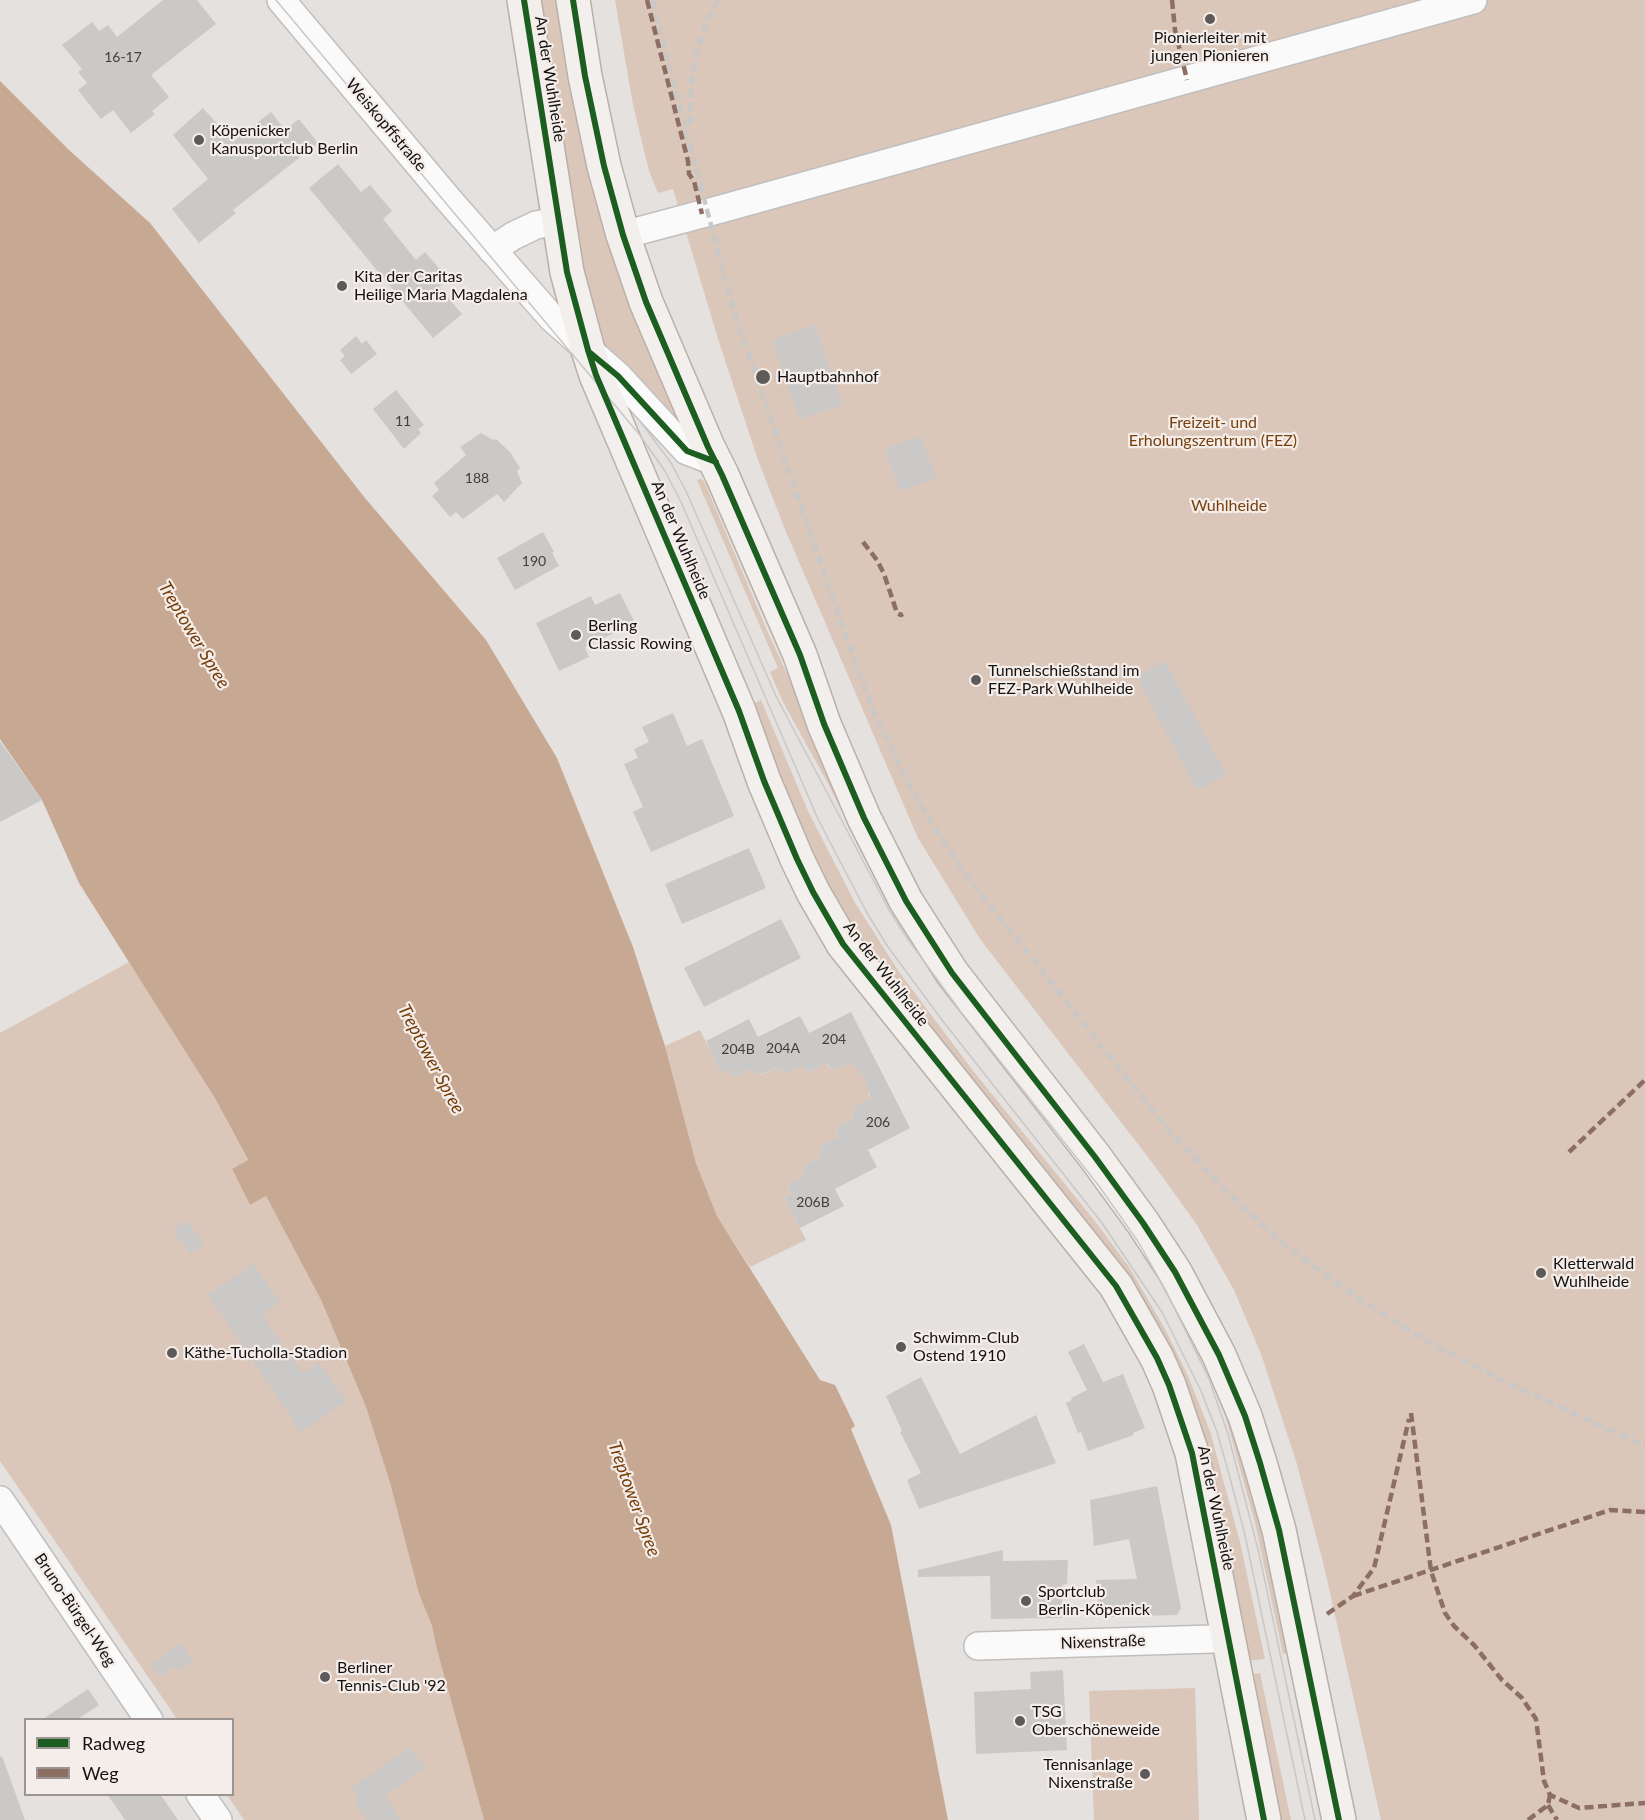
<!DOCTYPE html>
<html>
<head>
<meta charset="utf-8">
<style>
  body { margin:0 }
  #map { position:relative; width:1645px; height:1820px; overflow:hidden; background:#e4e1df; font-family:Lato,sans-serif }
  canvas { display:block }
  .legend { position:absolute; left:24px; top:1718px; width:210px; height:78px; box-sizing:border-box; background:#f4ede9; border:2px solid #9a9593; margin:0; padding:8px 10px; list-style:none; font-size:18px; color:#141211 }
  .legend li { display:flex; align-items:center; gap:12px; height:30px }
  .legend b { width:30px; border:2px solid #9a9593 }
</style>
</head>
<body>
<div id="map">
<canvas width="1645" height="1820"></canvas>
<ul class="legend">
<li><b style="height:8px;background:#1b5e20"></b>Radweg</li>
<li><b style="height:8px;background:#8d6e63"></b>Weg</li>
</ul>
</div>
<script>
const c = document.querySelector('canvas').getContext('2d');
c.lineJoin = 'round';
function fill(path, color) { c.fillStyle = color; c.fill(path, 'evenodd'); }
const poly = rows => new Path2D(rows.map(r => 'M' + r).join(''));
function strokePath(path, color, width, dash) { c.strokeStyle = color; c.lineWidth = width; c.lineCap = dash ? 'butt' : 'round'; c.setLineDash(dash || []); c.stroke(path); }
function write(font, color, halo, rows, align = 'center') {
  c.font = font + ' Lato,sans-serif'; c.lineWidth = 4.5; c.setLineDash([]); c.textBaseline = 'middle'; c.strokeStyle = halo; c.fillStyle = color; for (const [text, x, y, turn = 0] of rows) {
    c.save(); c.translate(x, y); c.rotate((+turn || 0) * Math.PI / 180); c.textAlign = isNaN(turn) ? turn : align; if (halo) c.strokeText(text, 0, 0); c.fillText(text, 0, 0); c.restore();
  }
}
fill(poly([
  [535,0,564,0,685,429,596,339,582,291],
  [615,0,1645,0,1645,1820,1381,1820,1323,1562,1296,1461,1261,1354,1234,1290,1197,1225,1154,1165,980,939,918,838,784,527,758,460,719,342,673,189,658,193,649,171,633,105],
  [701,479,704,481,769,635,908,933,883,892,826,780,783,702,770,672,778,668,697,480],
  [761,700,808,811,854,901,899,972,974,1072,1094,1220,1129,1267,1165,1329,1188,1376,1210,1431,1240,1542,1265,1659,1244,1661,1192,1414,841,921,748,706],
  [129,962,216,1100,248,1161,232,1169,250,1205,266,1196,321,1300,366,1407,390,1483,419,1594,432,1626,437,1650,484,1820,244,1820,227,1795,232,1794,232,1720,177,1719,0,1461,0,1033],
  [700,1030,721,1072,728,1069,750,1069,753,1074,756,1072,759,1076,776,1067,778,1072,782,1070,784,1074,801,1065,804,1070,807,1069,809,1072,827,1063,829,1068,833,1067,835,1070,852,1061,854,1066,858,1065,871,1091,868,1093,871,1099,853,1107,855,1111,852,1113,854,1118,837,1126,839,1130,835,1132,838,1137,821,1146,821,1157,804,1165,806,1169,802,1171,804,1176,787,1185,792,1193,784,1197,806,1240,750,1267,717,1216,696,1163,665,1046],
  [1133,1224,1232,1409,1295,1652,1283,1654,1255,1523,1226,1418,1203,1358],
  [1260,1673,1291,1820,1275,1820,1247,1675],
  [1195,1688,1199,1820,1094,1820,1089,1691]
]), '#dac7ba');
fill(poly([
  [0,81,69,150,150,223,365,498,486,640,557,758,633,947,665,1046,696,1163,717,1216,820,1380,835,1385,855,1426,851,1429,891,1525,948,1820,484,1820,437,1650,432,1626,419,1594,390,1483,366,1407,321,1300,266,1196,250,1205,232,1169,248,1160,216,1100,79,883,42,800,0,739]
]), '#c7a893');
fill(poly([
  [163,0,197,0,216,24,151,75,169,97,152,111,155,114,131,133,113,110,101,119,78,90,87,83,78,72,82,69,62,45,92,22,99,31,108,25,117,37],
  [203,108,233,142,271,112,285,130,299,119,318,143,233,210,236,213,199,243,172,209,208,179,173,135],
  [338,164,361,192,370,185,392,211,383,219,416,260,425,252,448,279,439,287,462,314,433,338,309,188],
  [815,325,842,405,799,419,772,340],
  [356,336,362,344,366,340,377,354,351,374,340,360,345,356,340,350],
  [396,390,424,425,418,429,421,433,404,449,373,409],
  [481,433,493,440,496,439,510,452,520,468,517,471,522,483,504,502,497,494,463,519,456,512,450,517,432,496,439,490,434,483,466,455,460,447],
  [921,436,936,478,900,491,885,449],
  [543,532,554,552,552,553,559,566,515,590,497,558],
  [620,593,635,623,585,647,589,657,559,671,536,623,591,596,595,605],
  [1165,661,1226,775,1197,790,1136,676],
  [673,713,687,746,702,739,734,816,651,852,633,812,643,807,624,764,638,758,634,749,649,742,642,727],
  [0,741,42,800,0,822],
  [749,848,766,888,682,924,665,884],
  [781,919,801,958,704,1007,684,968],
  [851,1012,910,1128,868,1150,877,1167,835,1189,844,1206,800,1228,784,1197,792,1193,787,1185,804,1176,802,1171,806,1169,804,1165,821,1157,818,1151,822,1149,820,1146,838,1137,835,1132,839,1130,837,1126,854,1118,852,1112,855,1111,853,1107,871,1099,864,1078,852,1062,834,1070,833,1067,830,1068,827,1063,809,1072,807,1069,804,1070,801,1065,784,1074,782,1070,778,1072,776,1067,758,1076,756,1072,753,1074,750,1069,733,1078,728,1069,721,1073,706,1041,749,1019,758,1037,800,1016,809,1033],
  [187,1220,204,1244,190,1254,173,1231],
  [253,1264,280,1302,262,1315,303,1374,319,1362,346,1401,301,1432,208,1295],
  [1084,1344,1103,1382,1123,1374,1145,1428,1133,1433,1134,1435,1088,1451,1081,1432,1078,1433,1066,1403,1072,1400,1071,1398,1087,1390,1068,1352],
  [921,1377,960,1454,1036,1415,1056,1463,919,1509,907,1480,921,1473,900,1432,902,1431,886,1396],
  [1157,1486,1181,1608,1177,1615,1100,1617,1096,1580,1137,1579,1129,1539,1094,1546,1090,1500],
  [1003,1550,1003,1561,1068,1560,1067,1584,1062,1585,1062,1618,991,1619,990,1576,918,1577,918,1570],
  [180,1643,193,1661,179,1671,176,1665,160,1677,151,1664],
  [1063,1670,1067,1750,976,1754,974,1692,1031,1689,1030,1672],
  [88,1689,99,1705,78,1719,43,1719],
  [410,1747,425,1767,385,1796,401,1820,367,1820,355,1802,359,1799,351,1788],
  [2,1756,25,1820,0,1820,0,1757],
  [107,1794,160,1794,178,1820,125,1820]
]), '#cbc9c7');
const minor = poly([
  [281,0,448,199,552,318,618,376,687,451,716,462],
  [623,235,721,209,1473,0],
  [492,250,513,236,536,225,558,221],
  [0,1500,149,1720],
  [978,1646,1213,1639,1228,1636],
  [200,1794,218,1820]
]);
const major = poly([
  [524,0,567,272,588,350,596,375,739,711,764,781,797,859,813,892,843,944,1116,1286,1157,1358,1169,1385,1192,1453,1264,1820],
  [573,0,585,76,604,166,623,235,646,302,708,447,722,475,800,655,824,724,864,818,906,901,952,973,1095,1157,1143,1223,1175,1272,1219,1355,1245,1416,1260,1463,1279,1530,1339,1820]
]);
strokePath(minor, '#c1bfbd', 30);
strokePath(major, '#b9b0aa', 36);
strokePath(minor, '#fbfafa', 27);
strokePath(major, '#f3efec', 33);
strokePath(poly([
  [276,0,639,434,665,471,682,504,818,819,867,913,888,947,942,1020,1102,1223,1162,1312,1201,1391,1217,1432,1229,1474,1245,1535,1305,1820],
  [640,421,671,463,686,491,776,696,889,910,907,938,961,1012,1099,1186,1139,1243,1166,1291,1209,1379,1228,1434,1259,1553,1315,1820]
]), '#c9c8c7', 1.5);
strokePath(poly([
  [652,0,733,309,858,671,875,715,907,781,928,818,966,875,1165,1126,1226,1191,1282,1243,1362,1301,1434,1345,1508,1383,1645,1446],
  [690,125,691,87,696,56,707,20,718,0]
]), '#c9c8c7', 4.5, [9, 4.5]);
strokePath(poly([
  [647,0,688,161,689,174,694,181,702,214],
  [1172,0,1175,30,1187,80],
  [863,542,877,560,884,574,897,613,901,615,903,614],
  [1569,1152,1645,1080],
  [1411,1413,1431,1571,1445,1613,1454,1626,1474,1645,1502,1680,1522,1698,1536,1719,1544,1781,1550,1795,1579,1808,1645,1803],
  [1353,1596,1610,1510,1645,1512],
  [1327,1614,1353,1596,1374,1568,1409,1419],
  [1548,1805,1557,1820],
  [1528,1820,1548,1805,1550,1795]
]), '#8d6e63', 4.5, [9, 4.5]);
strokePath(poly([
  [524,0,567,272,588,350,596,375,739,711,764,781,797,859,813,892,843,944,1116,1286,1157,1358,1169,1385,1192,1453,1264,1820],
  [573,0,585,76,604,166,623,235,646,302,708,447,722,475,800,655,824,724,864,818,906,901,952,973,1095,1157,1143,1223,1175,1272,1219,1355,1245,1416,1260,1463,1279,1530,1339,1820],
  [589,352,618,376,687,451,716,462]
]), '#1b5e20', 6);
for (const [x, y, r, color] of [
  [1210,19,6,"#5d5a59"],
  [199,140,6,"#5d5a59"],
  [342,286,6,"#5d5a59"],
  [763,377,8,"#5d5a59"],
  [576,635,6,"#5d5a59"],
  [976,680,6,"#5d5a59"],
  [1541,1273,6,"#5d5a59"],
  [901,1347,6,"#5d5a59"],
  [172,1353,6,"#5d5a59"],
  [1026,1601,6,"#5d5a59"],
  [325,1677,6,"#5d5a59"],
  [1020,1721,6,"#5d5a59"],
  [1145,1774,6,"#5d5a59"]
]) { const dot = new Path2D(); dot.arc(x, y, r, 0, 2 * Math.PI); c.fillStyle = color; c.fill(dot); strokePath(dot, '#f4ede9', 2); }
write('14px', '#42403e', null, [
  ["16-17",123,57],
  ["11",403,421],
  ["188",477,478],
  ["190",534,561],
  ["204",834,1039],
  ["204A",783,1048],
  ["204B",738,1049],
  ["206",878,1122],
  ["206B",813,1202]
]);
write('16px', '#141211', '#f4ede9', [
  ["Pionierleiter mit",1210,38,"center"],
  ["jungen Pionieren",1210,56,"center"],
  ["Köpenicker",211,131],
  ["Kanusportclub Berlin",211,149],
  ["Kita der Caritas",354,277],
  ["Heilige Maria Magdalena",354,295],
  ["Hauptbahnhof",777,377],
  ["Berling",588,626],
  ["Classic Rowing",588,644],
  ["Tunnelschießstand im",988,671],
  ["FEZ-Park Wuhlheide",988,689],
  ["Kletterwald",1553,1264],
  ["Wuhlheide",1553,1282],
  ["Schwimm-Club",913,1338],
  ["Ostend 1910",913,1356],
  ["Käthe-Tucholla-Stadion",184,1353],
  ["Sportclub",1038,1592],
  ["Berlin-Köpenick",1038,1610],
  ["Berliner",337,1668],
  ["Tennis-Club '92",337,1686],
  ["TSG",1032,1712],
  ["Oberschöneweide",1032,1730],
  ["Tennisanlage",1133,1765,"right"],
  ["Nixenstraße",1133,1783,"right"]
], 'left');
write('16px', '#141211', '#f4ede9', [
  ["An der Wuhlheide",550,79,81],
  ["Weiskopffstraße",386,125,50],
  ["An der Wuhlheide",681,540,67],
  ["An der Wuhlheide",886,974,52],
  ["An der Wuhlheide",1216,1508,78],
  ["Bruno-Bürgel-Weg",75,1610,56],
  ["Nixenstraße",1103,1642,-2]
]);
write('16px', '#78400e', '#f4ede9', [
  ["Freizeit- und",1213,423],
  ["Erholungszentrum (FEZ)",1213,441],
  ["Wuhlheide",1229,506]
]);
write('italic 18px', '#733c08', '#f4ede9', [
  ["Treptower Spree",194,635,59],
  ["Treptower Spree",431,1059,62],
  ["Treptower Spree",634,1499,70]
]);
</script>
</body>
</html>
